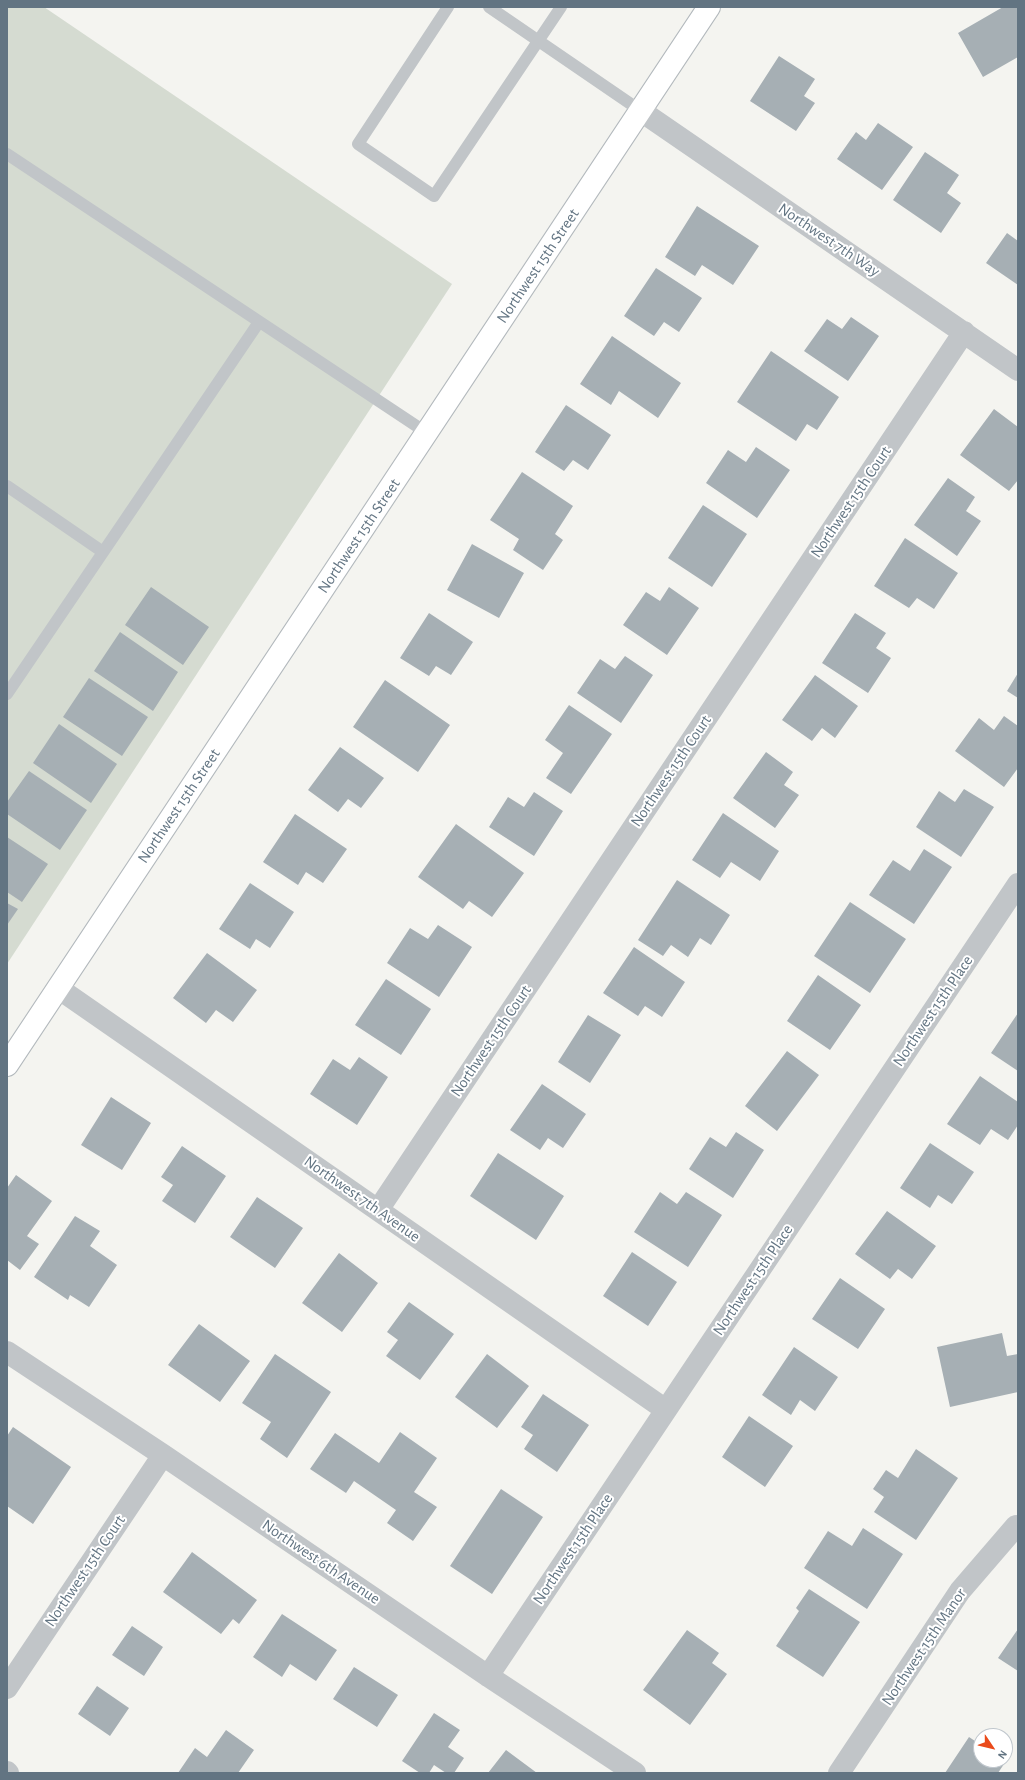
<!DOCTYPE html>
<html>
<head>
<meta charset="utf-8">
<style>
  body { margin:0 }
  #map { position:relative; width:1025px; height:1780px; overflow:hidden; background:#f4f4f0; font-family:"Alegreya Sans",sans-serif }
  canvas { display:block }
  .frame { position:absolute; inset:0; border:8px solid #627482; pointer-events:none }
  .north { position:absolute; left:973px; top:1728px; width:40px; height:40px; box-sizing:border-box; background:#fff; border:1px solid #c0c7cd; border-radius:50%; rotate:125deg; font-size:11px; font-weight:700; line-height:16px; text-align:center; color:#627482 }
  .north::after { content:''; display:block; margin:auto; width:14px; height:18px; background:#ea4b1b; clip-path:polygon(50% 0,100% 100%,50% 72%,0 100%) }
</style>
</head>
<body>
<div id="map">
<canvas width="1025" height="1780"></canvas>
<div class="frame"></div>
<div class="north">N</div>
</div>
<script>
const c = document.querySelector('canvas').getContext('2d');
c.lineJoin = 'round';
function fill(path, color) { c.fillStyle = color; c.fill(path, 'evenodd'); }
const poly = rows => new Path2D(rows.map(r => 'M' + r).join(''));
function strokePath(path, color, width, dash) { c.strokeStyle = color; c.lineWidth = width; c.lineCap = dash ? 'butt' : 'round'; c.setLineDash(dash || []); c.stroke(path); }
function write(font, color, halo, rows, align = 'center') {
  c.font = font + ' "Alegreya Sans",sans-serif'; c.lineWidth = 4; c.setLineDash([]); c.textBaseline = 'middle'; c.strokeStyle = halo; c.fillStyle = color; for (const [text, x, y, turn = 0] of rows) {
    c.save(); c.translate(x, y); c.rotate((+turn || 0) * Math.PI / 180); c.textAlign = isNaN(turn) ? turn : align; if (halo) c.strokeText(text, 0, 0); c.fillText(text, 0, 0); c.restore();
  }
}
fill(poly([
  [7,7,44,7,452,284,7,964]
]), '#d5dbd1');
fill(poly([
  [1003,7,1018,7,1018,57,983,77,958,33],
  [779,56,815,79,804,96,815,103,796,131,750,101],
  [878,123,913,147,882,190,837,159,856,132,866,140],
  [925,152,959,175,947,193,961,203,941,233,893,200],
  [697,206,759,246,733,285,702,265,695,276,665,257],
  [1007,233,1018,241,1018,285,986,263],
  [656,268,702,298,679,332,664,322,654,336,624,316],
  [851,317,879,336,848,381,804,351,827,319,842,329],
  [612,336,681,383,658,418,619,391,611,405,580,384],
  [771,351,839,397,817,430,807,424,796,441,737,402],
  [566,405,611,435,588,470,573,460,564,471,535,452],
  [994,409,1018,427,1018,480,1009,491,960,455],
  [756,447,790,470,757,518,706,483,728,450,746,462],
  [522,472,573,506,555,534,563,540,543,570,513,550,519,539,490,520],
  [948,478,975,497,966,511,981,521,957,556,914,525],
  [703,505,747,534,712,587,668,558],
  [905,538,958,573,934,609,917,598,909,608,874,586],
  [472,544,524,573,499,618,447,590],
  [151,587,209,627,183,665,125,625],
  [669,587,699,608,667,655,623,625,646,592,660,601],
  [429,613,473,642,451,675,436,666,429,676,400,658],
  [855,613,886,633,876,648,891,658,868,693,822,663],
  [120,632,178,672,153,711,94,671],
  [625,656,653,675,621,723,577,693,600,659,615,669],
  [1018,673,1018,698,1007,691],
  [815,675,858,706,835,738,822,728,812,741,782,720],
  [89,678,148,717,122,756,63,717],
  [385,680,450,725,418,772,353,727],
  [569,705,612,734,571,794,546,778,563,753,545,740],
  [1004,716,1018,726,1018,768,1004,787,955,751,979,718,994,730],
  [59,724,117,764,91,803,33,763],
  [340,747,384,778,361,808,348,799,338,812,308,790],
  [766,752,793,772,784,785,799,795,775,828,733,798],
  [29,771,87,810,60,850,7,814,7,802],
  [964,789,994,807,961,857,916,827,939,791,955,802],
  [534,792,563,811,534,856,489,827,508,797,524,807],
  [723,813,779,851,760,881,731,862,720,878,692,860],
  [295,814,347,849,323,883,306,872,298,885,263,862],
  [456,824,524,873,492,917,469,901,463,909,418,877],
  [7,837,48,864,22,902,7,892],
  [924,849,952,867,914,924,869,895,893,860,910,871],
  [677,880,730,915,711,945,700,938,688,957,671,945,663,956,638,940],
  [250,883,294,912,270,948,256,939,250,949,219,929],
  [850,902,906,939,870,993,814,956],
  [7,903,18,909,7,925],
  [438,925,472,947,439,997,387,963,410,928,428,939],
  [634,947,685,982,662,1017,645,1006,638,1016,603,993],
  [207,953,257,990,233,1022,216,1010,206,1023,173,998],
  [818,975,861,1005,830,1050,787,1021],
  [386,979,431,1009,401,1055,355,1025],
  [1018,1013,1018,1071,991,1053],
  [588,1015,621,1035,590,1083,558,1062],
  [787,1051,819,1075,777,1131,745,1106],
  [359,1057,388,1077,357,1125,310,1094,333,1059,350,1070],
  [980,1076,1018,1102,1018,1125,1008,1140,991,1129,980,1145,947,1124],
  [542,1084,586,1114,563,1148,548,1138,540,1150,510,1130],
  [111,1097,151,1123,122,1170,81,1145],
  [736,1132,764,1150,733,1198,689,1169,710,1137,726,1147],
  [930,1143,974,1172,952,1204,938,1195,930,1208,900,1188],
  [182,1146,226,1176,195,1223,162,1201,173,1185,161,1177],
  [498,1153,564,1196,536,1240,470,1196],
  [16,1175,52,1201,27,1236,39,1244,20,1270,7,1260,7,1188],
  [660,1192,677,1204,686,1192,722,1215,688,1267,634,1232],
  [257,1197,303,1228,275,1268,230,1237],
  [887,1211,936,1246,912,1279,898,1269,890,1279,855,1254],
  [75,1216,100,1231,90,1246,117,1265,89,1307,70,1295,68,1300,34,1277],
  [632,1252,677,1282,648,1326,603,1296],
  [339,1253,378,1283,342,1332,302,1303],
  [840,1278,885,1309,858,1349,812,1319],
  [409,1302,454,1334,420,1380,386,1356,398,1340,387,1332],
  [199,1324,250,1361,220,1402,168,1365],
  [1002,1333,1007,1356,1018,1354,1018,1392,950,1407,937,1347],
  [794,1347,838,1377,815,1411,800,1400,791,1415,762,1395],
  [275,1354,331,1392,287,1458,260,1439,271,1422,242,1403],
  [487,1354,529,1386,497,1428,455,1397],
  [543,1394,589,1425,557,1472,524,1449,533,1435,521,1427],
  [749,1416,793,1446,765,1487,722,1457],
  [13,1427,71,1467,33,1524,7,1506,7,1436],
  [400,1432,437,1458,414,1492,437,1507,413,1541,387,1523,396,1510,354,1481,346,1493,310,1469,335,1433,379,1463],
  [916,1449,958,1478,916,1540,874,1512,884,1497,873,1489,886,1470,898,1478],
  [501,1489,543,1517,492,1594,450,1566],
  [863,1528,903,1554,867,1609,804,1568,828,1531,852,1546],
  [192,1552,257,1600,239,1624,233,1619,221,1634,163,1592],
  [809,1589,860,1622,823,1677,776,1646,799,1611,796,1608],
  [282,1614,337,1650,316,1681,290,1664,282,1677,253,1657],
  [132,1626,163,1647,144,1676,112,1655],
  [1018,1629,1018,1671,998,1658],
  [687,1630,719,1653,712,1663,727,1674,690,1725,643,1690],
  [354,1667,398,1695,377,1727,333,1699],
  [97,1686,129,1708,110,1736,78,1714],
  [434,1713,460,1730,448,1747,464,1758,454,1773,446,1773,434,1765,429,1773,420,1773,402,1761],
  [226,1730,254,1750,238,1773,178,1773,195,1748,207,1757],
  [969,1737,981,1745,981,1760,1003,1760,1006,1761,998,1773,945,1773],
  [506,1750,537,1773,488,1773]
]), '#a6afb4');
const secondary = poly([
  [7,1065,709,7]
]);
strokePath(secondary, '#b3b9bd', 24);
strokePath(poly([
  [448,7,358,144,434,196,561,7],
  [489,7,641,111],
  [7,154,427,433],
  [7,486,103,552],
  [7,694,259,322]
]), '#c1c5c8', 12);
strokePath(poly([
  [641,111,1018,370],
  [58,988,666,1410],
  [378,1210,964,332],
  [7,1352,163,1455,488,1676,635,1773],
  [488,1676,1018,884],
  [7,1688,163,1455],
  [7,1772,8,1773],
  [839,1773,960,1591,1016,1526,1018,1527]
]), '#c1c5c8', 22);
strokePath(secondary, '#fff', 22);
write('16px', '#627482', '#fff', [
  ["Northwest 7th Way",829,240,34],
  ["Northwest 15th Street",538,266,-56],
  ["Northwest 15th Court",851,502,-56],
  ["Northwest 15th Street",359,536,-56],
  ["Northwest 15th Court",671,771,-56],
  ["Northwest 15th Street",179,806,-56],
  ["Northwest 15th Place",933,1011,-56],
  ["Northwest 15th Court",491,1041,-56],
  ["Northwest 7th Avenue",362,1199,35],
  ["Northwest 15th Place",753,1280,-56],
  ["Northwest 15th Place",573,1549,-56],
  ["Northwest 6th Avenue",321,1562,34],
  ["Northwest 15th Court",85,1571,-56],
  ["Northwest 15th Manor",924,1647,-56]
]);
</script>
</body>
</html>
